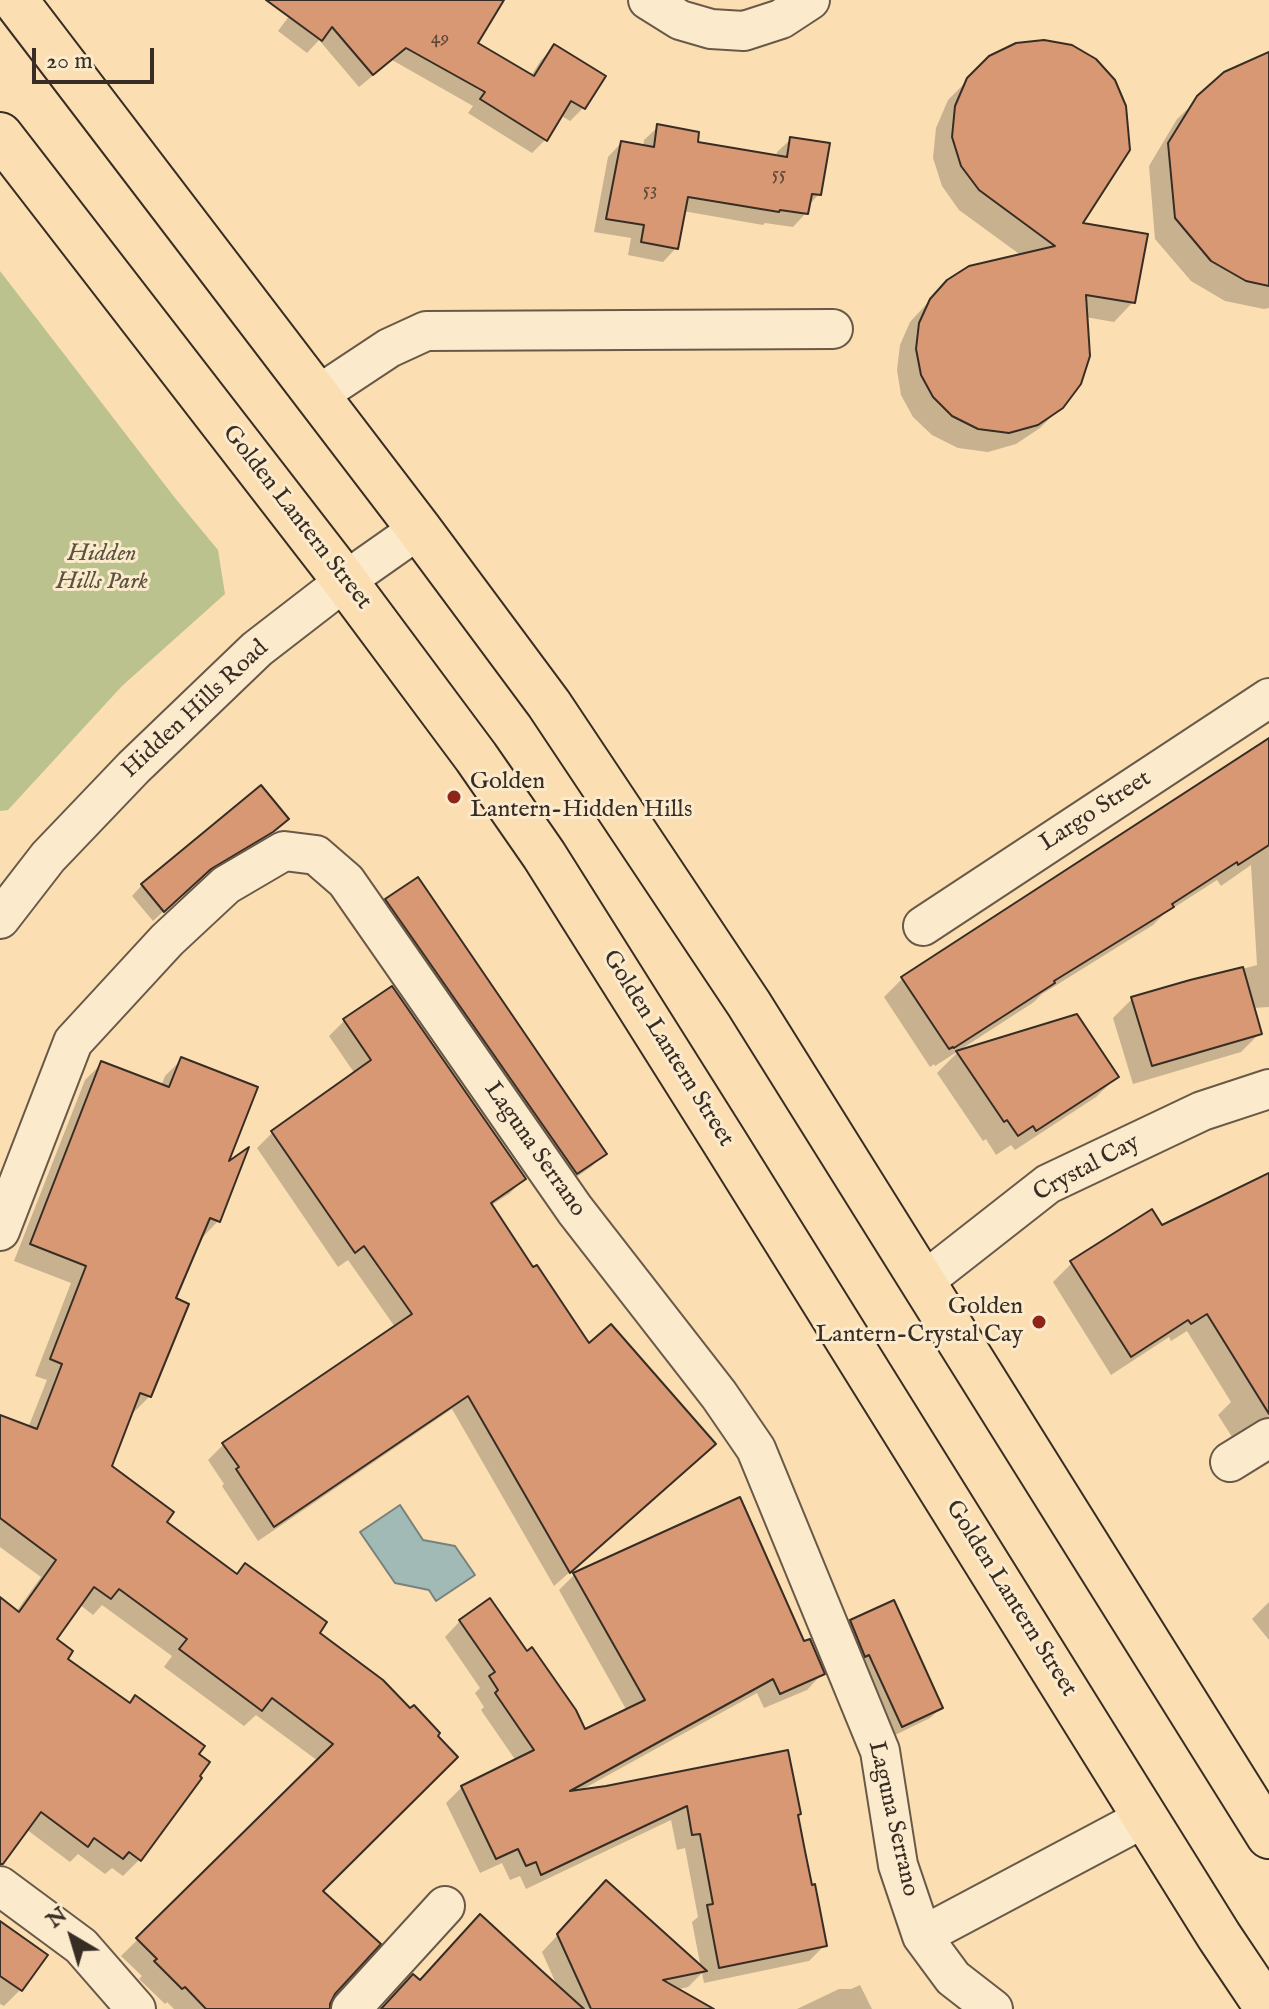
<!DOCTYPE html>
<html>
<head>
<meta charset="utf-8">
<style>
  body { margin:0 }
  #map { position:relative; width:1269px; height:2009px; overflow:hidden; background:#fbdeb2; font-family:"IM FELL English",serif }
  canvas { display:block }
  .north { position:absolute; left:32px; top:1897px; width:80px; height:80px; -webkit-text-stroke:6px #fceacd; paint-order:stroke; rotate:322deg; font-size:22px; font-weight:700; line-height:32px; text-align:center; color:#372d24 }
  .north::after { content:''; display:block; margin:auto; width:28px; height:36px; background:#372d24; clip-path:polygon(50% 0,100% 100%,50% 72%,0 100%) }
  .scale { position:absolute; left:32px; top:48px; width:122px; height:36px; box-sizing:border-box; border:4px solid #372d24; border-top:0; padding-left:10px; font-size:24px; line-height:28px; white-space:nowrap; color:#372d24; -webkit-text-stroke:6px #fceacd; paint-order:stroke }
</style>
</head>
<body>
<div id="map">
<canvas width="1269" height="2009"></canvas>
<div class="north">N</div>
<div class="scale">20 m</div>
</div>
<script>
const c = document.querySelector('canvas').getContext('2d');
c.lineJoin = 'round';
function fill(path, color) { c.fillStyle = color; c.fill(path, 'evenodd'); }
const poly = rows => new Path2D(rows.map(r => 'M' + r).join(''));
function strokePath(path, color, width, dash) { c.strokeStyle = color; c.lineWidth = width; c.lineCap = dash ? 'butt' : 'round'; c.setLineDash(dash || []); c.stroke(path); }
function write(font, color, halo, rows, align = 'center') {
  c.font = font + ' "IM FELL English",serif'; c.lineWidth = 6; c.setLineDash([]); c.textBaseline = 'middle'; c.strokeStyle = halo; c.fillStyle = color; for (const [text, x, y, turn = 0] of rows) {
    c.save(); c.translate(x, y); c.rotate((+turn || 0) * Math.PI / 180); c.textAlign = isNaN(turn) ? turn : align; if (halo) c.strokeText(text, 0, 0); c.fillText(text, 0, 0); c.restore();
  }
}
fill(poly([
  [0,271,175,498,218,550,225,594,122,686,8,810,0,811]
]), '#bcc28e');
const water = poly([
  [400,1505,423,1540,455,1546,475,1575,436,1601,429,1590,395,1583,360,1532,400,1505]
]);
fill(water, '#a2bab6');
strokePath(water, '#77827c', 2);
fill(poly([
  [269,0,477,0,476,43,531,76,541,60,554,47,603,77,583,108,570,121,560,115,545,140,532,153,468,113,473,106,392,60,359,87,319,40,307,53,278,31,290,15],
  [1269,57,1269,308,1264,309,1225,301,1191,281,1155,239,1149,166,1177,119,1199,98],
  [990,58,1079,224,1133,302,1114,322,1085,317,1061,407,1040,428,1016,444,988,452,958,448,932,435,913,417,901,395,897,370,900,345,910,322,948,281,1022,256,959,210,942,186,933,158,936,128,948,100],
  [658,127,695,144,776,157,777,152,791,139,819,194,808,206,806,213,793,227,765,223,763,225,683,211,676,248,663,262,628,255,631,238,594,232,608,157,621,143,643,147,644,140],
  [1269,741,1269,1007,1253,1008,1260,1033,1241,1052,1133,1084,1113,1018,1132,999,1257,965,1251,865,1221,886,1217,880,1164,914,1153,925,1042,994,1034,1002,935,1066,934,1064,930,1067,884,997,903,978],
  [276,829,260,842,198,879,153,921,132,896,142,885],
  [387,900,605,1153,591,1167,562,1187,373,914],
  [1076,1017,1117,1077,1096,1097,1015,1150,1011,1145,996,1155,986,1139,983,1141,937,1073,957,1053],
  [344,1021,524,1179,509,1194,490,1206,588,1346,698,1459,554,1586,452,1409,258,1541,222,1486,224,1484,208,1460,223,1445,395,1327,348,1260,338,1267,257,1148,272,1133,355,1074,329,1036],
  [182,1059,225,1166,218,1221,202,1238,173,1300,150,1396,133,1413,130,1412,109,1466,164,1522,235,1575,246,1565,317,1633,381,1681,320,1891,333,1994,328,2009,174,2009,167,2002,165,2004,139,1979,142,1976,121,1956,318,1761,256,1715,244,1726,164,1667,172,1656,102,1605,93,1615,79,1604,54,1640,65,1659,139,1860,123,1876,112,1868,105,1874,78,1854,70,1862,26,1829,0,1864,0,1609,16,1612,41,1577,0,1547,0,1417,28,1428,47,1380,35,1376,71,1283,14,1261,85,1080,102,1063,161,1086,165,1076],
  [1269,1175,1269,1424,1234,1440,1218,1415,1231,1402,1187,1331,1171,1341,1169,1337,1111,1375,1053,1282,1072,1263,1161,1227],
  [574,1575,803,1644,822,1674,807,1690,764,1708,757,1693,574,1794,796,1816,825,1945,809,1961,704,1983,702,1973,688,1987,679,1989,714,2009,382,2009,419,1982,558,1988,542,1952,590,1900,701,1968,692,1922,698,1917,685,1848,677,1850,671,1820,526,1889,520,1876,510,1880,502,1863,480,1873,446,1803,462,1787,516,1761,481,1710,484,1707,475,1693,480,1688,445,1637,460,1621,584,1732,627,1711,559,1590],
  [1269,1602,1269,1640,1252,1619],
  [851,1622,941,1708,930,1718,891,1737,840,1632],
  [0,1923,45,1956,20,1990,4,2006,0,2004],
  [860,1985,872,2009,797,2009,839,1989,851,1989]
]), '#0003');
const building = poly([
  [266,0,504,0,478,43,534,76,554,44,606,76,585,109,571,101,547,141,480,99,485,92,406,48,373,75,332,27,322,41,266,0],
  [1044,40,1072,45,1096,59,1115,80,1126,106,1130,150,1083,223,1148,234,1135,303,1086,295,1090,356,1081,384,1063,408,1038,425,1009,433,978,429,952,416,933,397,921,375,916,349,919,323,930,299,947,280,969,266,1055,246,979,190,961,166,952,137,955,106,967,78,989,56,1016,43,1044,40],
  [1269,52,1269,286,1246,281,1211,261,1175,218,1168,143,1197,96,1224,72,1269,52],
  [657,124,699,132,698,142,787,157,790,137,830,143,821,195,812,194,808,214,780,210,779,212,688,197,678,249,641,242,644,225,606,219,621,141,654,147,657,124],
  [1269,738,1269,845,1238,865,1237,862,1172,904,1174,907,1054,981,1055,983,954,1048,953,1047,949,1049,901,977,1269,738],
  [261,785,289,819,273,832,211,869,164,912,141,884,261,785],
  [418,877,607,1154,577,1174,385,899,418,877],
  [1243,967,1262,1034,1152,1066,1131,997,1190,980,1243,967],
  [392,986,526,1179,491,1203,533,1267,537,1265,589,1343,611,1324,716,1444,570,1573,468,1396,274,1527,236,1469,239,1467,222,1443,412,1314,364,1246,355,1253,271,1131,371,1060,343,1019,392,986],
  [1077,1014,1119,1077,1036,1131,1033,1126,1018,1136,1007,1120,1004,1122,956,1051,1077,1014],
  [181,1057,258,1087,229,1161,249,1147,220,1222,210,1218,176,1298,189,1304,151,1397,140,1393,112,1466,174,1512,167,1522,237,1574,245,1563,327,1622,320,1633,383,1680,410,1708,414,1705,440,1733,438,1736,458,1757,323,1891,381,1944,335,1994,330,2004,330,2009,206,2009,185,1987,182,1989,154,1961,157,1959,136,1938,333,1744,272,1698,262,1711,179,1649,187,1639,119,1589,111,1599,94,1587,57,1639,73,1651,68,1659,130,1703,135,1695,205,1746,199,1754,210,1762,200,1776,202,1778,141,1861,129,1852,123,1859,94,1838,88,1847,41,1812,3,1864,0,1864,0,1597,19,1612,56,1560,0,1518,0,1415,37,1429,62,1364,50,1359,86,1266,30,1244,101,1061,169,1087,181,1057],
  [1269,1173,1269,1414,1207,1314,1191,1324,1188,1320,1131,1357,1070,1261,1152,1209,1162,1225,1269,1173],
  [740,1497,804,1641,810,1639,825,1674,780,1694,773,1679,570,1791,606,1786,788,1750,801,1814,798,1815,805,1851,812,1885,815,1884,827,1946,719,1968,707,1905,713,1904,700,1834,692,1835,687,1806,541,1875,536,1862,526,1866,518,1849,496,1859,461,1786,534,1750,495,1693,498,1690,489,1676,495,1672,459,1620,490,1598,527,1651,532,1647,576,1710,585,1729,645,1700,573,1573,740,1497],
  [894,1600,943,1708,902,1727,869,1655,865,1657,850,1620,894,1600],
  [606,1880,707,1971,663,1980,714,2009,591,2009,557,1934,606,1880],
  [480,1914,543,1972,584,2009,381,2009,413,1974,420,1980,480,1914],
  [0,1921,48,1955,22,1991,0,1976,0,1921]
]);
fill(building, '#d79873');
strokePath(building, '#372d24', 2);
const minor = poly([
  [648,0,680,20,711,29,744,31,781,19,810,0],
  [318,395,389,348,426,331,833,329],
  [0,919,48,857,134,767,257,649,345,581,419,529],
  [923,926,1269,698],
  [0,1231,73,1042,167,940,226,885,284,851,316,855,346,881,575,1210,719,1395,756,1449,880,1751,898,1865,922,1936,953,1978,993,2009],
  [923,1282,1048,1184,1202,1111,1269,1089],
  [1230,1462,1269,1438],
  [0,1886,81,1946,136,2009],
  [922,1936,1146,1817],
  [351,2009,445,1906]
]);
const major = poly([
  [15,0,419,529,549,704,749,1004,1269,1836],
  [0,135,345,581,476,757,544,855,724,1141,1219,1936,1268,2009]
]);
strokePath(minor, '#685948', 42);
strokePath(major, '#372d24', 48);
strokePath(minor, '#fceacd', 38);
strokePath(major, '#fbdeb2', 44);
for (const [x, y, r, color] of [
  [454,797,8,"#8f2418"],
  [1039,1322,8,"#8f2418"]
]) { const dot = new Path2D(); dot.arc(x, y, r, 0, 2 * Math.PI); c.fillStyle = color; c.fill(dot); strokePath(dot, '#fceacd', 3); }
write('20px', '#5f4838', null, [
  ["49",440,39],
  ["55",779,175],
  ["53",650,191]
]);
write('24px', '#372d24', '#fceacd', [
  ["Golden Lantern Street",296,518,52],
  ["Hidden Hills Road",196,710,-43],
  ["Largo Street",1096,812,-33],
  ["Golden Lantern Street",667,1049,58],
  ["Laguna Serrano",534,1150,55],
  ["Crystal Cay",1087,1169,-28],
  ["Golden Lantern Street",1010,1599,58],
  ["Laguna Serrano",892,1819,77]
]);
write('italic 24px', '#58523e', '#fceacd', [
  ["Hidden",102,555],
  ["Hills Park",102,583]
]);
write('24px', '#372d24', '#fceacd', [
  ["Golden",470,783],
  ["Lantern-Hidden Hills",470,811],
  ["Golden",1023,1308,"right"],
  ["Lantern-Crystal Cay",1023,1336,"right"]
], 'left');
</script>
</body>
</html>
